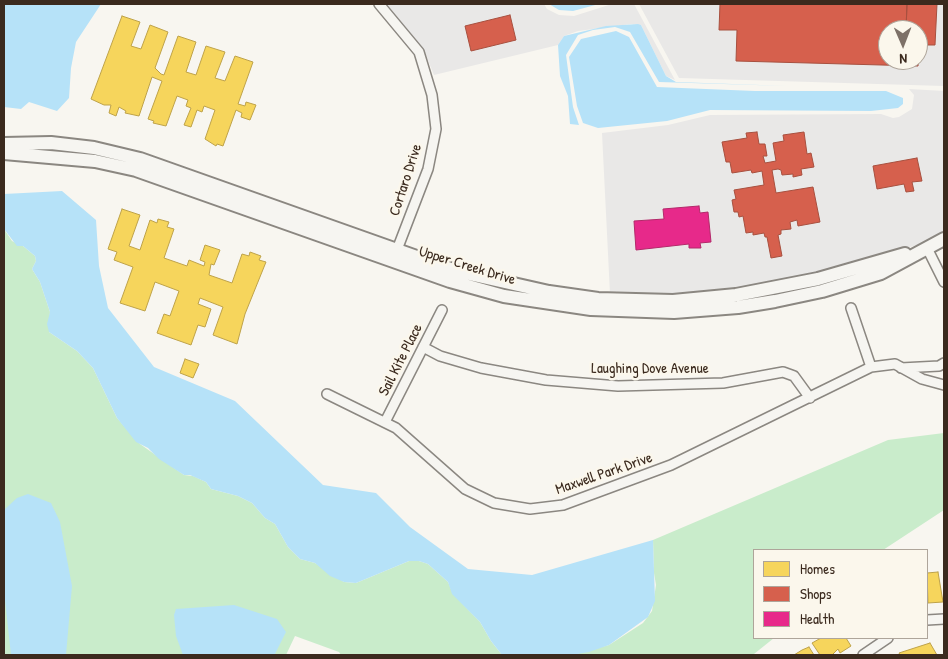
<!DOCTYPE html>
<html>
<head>
<meta charset="utf-8">
<style>
  body { margin:0 }
  #map { position:relative; width:948px; height:659px; overflow:hidden; background:#f8f6f0; font-family:"Patrick Hand",sans-serif }
  canvas { display:block }
  .frame { position:absolute; inset:0; border:5px solid #3b2a1e; pointer-events:none }
  .legend { position:absolute; left:753px; top:549px; width:175px; height:90px; box-sizing:border-box; background:#fbf7ec; border:1px solid #aea59a; margin:0; padding:6px 9px; list-style:none; font-size:15px; color:#3b2a1e }
  .legend li { display:flex; align-items:center; gap:10px; height:25px }
  .legend b { width:25px; border:1px solid #aea59a }
  .north { position:absolute; left:878px; top:20px; width:50px; height:50px; box-sizing:border-box; background:#fbf7ec; border:1px solid #aea59a; border-radius:50%; rotate:179deg; font-size:14px; font-weight:700; line-height:20px; text-align:center; color:#3b2a1e }
  .north::after { content:''; display:block; margin:auto; width:18px; height:22px; background:#7d7168; clip-path:polygon(50% 0,100% 100%,50% 72%,0 100%) }
</style>
</head>
<body>
<div id="map">
<canvas width="948" height="659"></canvas>
<div class="frame"></div>
<ul class="legend">
<li><b style="height:14px;background:#f6d55c"></b>Homes</li>
<li><b style="height:14px;background:#d6604d"></b>Shops</li>
<li><b style="height:14px;background:#e7298a"></b>Health</li>
</ul>
<div class="north">N</div>
</div>
<script>
const c = document.querySelector('canvas').getContext('2d');
c.lineJoin = 'round';
function fill(path, color) { c.fillStyle = color; c.fill(path, 'evenodd'); }
const poly = rows => new Path2D(rows.map(r => 'M' + r).join(''));
function strokePath(path, color, width, dash) { c.strokeStyle = color; c.lineWidth = width; c.lineCap = dash ? 'butt' : 'round'; c.setLineDash(dash || []); c.stroke(path); }
function write(font, color, halo, rows, align = 'center') {
  c.font = font + ' "Patrick Hand",sans-serif'; c.lineWidth = 5; c.setLineDash([]); c.textBaseline = 'middle'; c.strokeStyle = halo; c.fillStyle = color; for (const [text, x, y, turn = 0] of rows) {
    c.save(); c.translate(x, y); c.rotate((+turn || 0) * Math.PI / 180); c.textAlign = isNaN(turn) ? turn : align; if (halo) c.strokeText(text, 0, 0); c.fillText(text, 0, 0); c.restore();
  }
}
fill(poly([
  [386,4,544,4,547,9,559,15,574,16,612,4,634,4,675,80,666,76,641,25,631,24,578,31,564,36,558,45,434,75,423,48],
  [639,4,944,4,944,86,679,78],
  [888,30,918,30,918,60,888,60],
  [909,89,944,91,944,233,917,245,817,274,736,290,673,295,610,294,602,133,668,125,710,115,881,114,893,118,899,117,912,109,914,95]
]), '#e9e8e7');
fill(poly([
  [4,229,12,241,23,246,35,256,36,261,32,269,40,282,50,312,49,332,77,351,93,368,117,418,140,444,184,475,193,476,206,482,211,489,238,496,252,503,265,518,275,524,288,547,300,559,315,563,344,582,356,583,409,561,419,561,428,564,448,582,453,594,480,622,491,641,502,655,341,655,339,652,295,636,286,655,4,655],
  [944,433,944,510,883,550,754,550,754,638,774,638,754,654,572,655,609,645,643,623,652,611,656,585,654,573,653,540,888,440]
]), '#c9eccb');
fill(poly([
  [4,4,101,4,76,42,71,68,69,98,57,111,29,102,21,109,4,107],
  [549,4,599,4,573,11,559,10],
  [638,24,641,25,666,76,676,82,788,86,659,82,630,32,615,27,593,30,578,35,566,55,573,107,579,125,570,124,568,96,560,76,558,45,564,36,606,26],
  [616,31,629,37,657,87,755,91,886,91,903,98,903,104,898,108,871,111,710,110,667,121,598,128,583,123,577,106,569,57,581,39],
  [62,191,96,220,99,266,108,308,154,367,235,401,323,485,376,493,410,527,468,569,532,575,653,540,655,601,648,617,609,645,589,652,572,655,502,655,491,641,480,622,452,594,448,582,428,564,419,561,409,561,356,583,344,582,330,576,315,563,300,559,288,547,275,524,265,518,252,503,238,496,211,489,206,482,190,475,184,475,159,459,148,448,136,442,117,418,93,368,77,351,49,332,47,324,50,312,40,282,32,269,36,261,35,256,23,246,17,246,4,229,4,194],
  [28,494,51,503,60,522,72,586,66,655,11,655,4,591,4,510,17,498],
  [234,605,277,619,286,632,275,654,183,655,176,636,174,615,176,609]
]), '#b6e2f8');
const homes = poly([
  [122,16,140,22,131,46,141,49,150,25,168,32,155,68,161,74,164,75,178,36,196,42,186,72,196,75,206,46,225,52,215,78,225,81,235,56,253,62,238,104,245,106,246,102,256,105,250,120,241,117,242,113,236,110,223,146,217,144,216,146,205,139,215,110,204,106,202,112,197,110,191,127,184,125,191,108,186,106,188,100,177,96,166,126,153,123,154,121,148,119,162,81,152,77,139,116,125,113,126,111,119,107,116,116,109,113,111,105,104,105,91,99,122,16],
  [122,209,140,215,129,246,140,250,150,220,157,223,158,219,169,222,167,227,174,229,164,258,187,266,189,260,204,266,205,262,200,260,205,245,220,250,214,265,211,264,209,275,232,283,242,254,249,256,250,252,261,256,259,260,266,262,245,314,237,344,213,335,223,307,200,298,198,304,211,309,205,327,198,325,191,345,157,333,164,314,170,316,179,291,155,282,145,311,120,303,133,267,114,260,117,252,108,249,122,209],
  [185,359,199,364,193,378,180,373,185,359],
  [938,572,943,602,928,603,927,573,938,572],
  [821,638,846,638,851,646,840,653,838,649,832,655,820,655,812,643,821,638],
  [930,643,937,655,900,655,899,653,930,643],
  [809,647,814,655,794,655,802,650,809,647]
]);
fill(homes, '#f6d55c');
strokePath(homes, '#bea249', 1);
const shops = poly([
  [720,4,907,4,906,30,888,30,888,60,918,60,919,45,918,66,736,61,737,30,719,30,720,4],
  [907,4,937,4,935,45,918,45,918,30,906,30,907,4],
  [510,15,516,40,471,51,465,26,510,15],
  [757,132,759,144,765,144,767,156,763,156,765,163,776,161,773,143,784,141,783,135,804,132,807,154,811,153,814,167,801,169,802,175,793,177,793,174,782,175,781,170,778,169,772,170,776,193,813,187,820,222,798,226,797,220,790,222,791,229,781,230,781,234,778,235,782,256,771,258,767,237,765,237,764,233,753,235,753,232,746,233,743,216,739,217,738,212,734,212,732,200,736,199,734,190,764,185,762,171,752,173,751,170,732,173,730,162,726,162,722,142,747,138,746,133,757,132],
  [917,158,922,181,912,182,914,191,906,192,904,184,877,189,873,166,917,158]
]);
fill(shops, '#d6604d');
strokePath(shops, '#a8503f', 1);
const health = poly([
  [699,206,700,213,708,212,711,242,700,243,701,248,689,248,689,244,636,250,634,221,664,219,663,209,699,206]
]);
fill(health, '#e7298a');
strokePath(health, '#b3296a', 1);
const street = poly([
  [379,4,419,52,432,95,436,129,428,169,395,255],
  [927,248,944,282],
  [851,308,871,367],
  [423,347,440,356,481,368,546,380,618,386,723,383,783,372,794,376,810,398],
  [901,368,939,366,944,363],
  [327,394,396,428,465,489,494,503,530,509,563,505,671,465,871,367,895,364,922,379,944,385],
  [385,422,442,310],
  [927,620,944,619],
  [863,655,888,638]
]);
const secondary = poly([
  [4,144,51,143,94,148,140,159,456,271,549,292,598,299,673,301,736,295,818,279,905,254],
  [4,153,95,161,136,170,450,281,504,296,591,309,674,312,738,307,775,301,822,291,881,273,944,239]
]);
strokePath(street, '#8b8781', 12);
strokePath(secondary, '#8b8781', 16);
strokePath(street, '#f6f5f1', 9);
strokePath(secondary, '#f6f5f1', 12);
write('15px', '#3b2a1e', '#fbf7ec', [
  ["Cortaro Drive",406,180,-72],
  ["Upper Creek Drive",467,266,17],
  ["Sail Kite Place",401,360,-63],
  ["Laughing Dove Avenue",650,369],
  ["Maxwell Park Drive",604,474,-19]
]);
</script>
</body>
</html>
